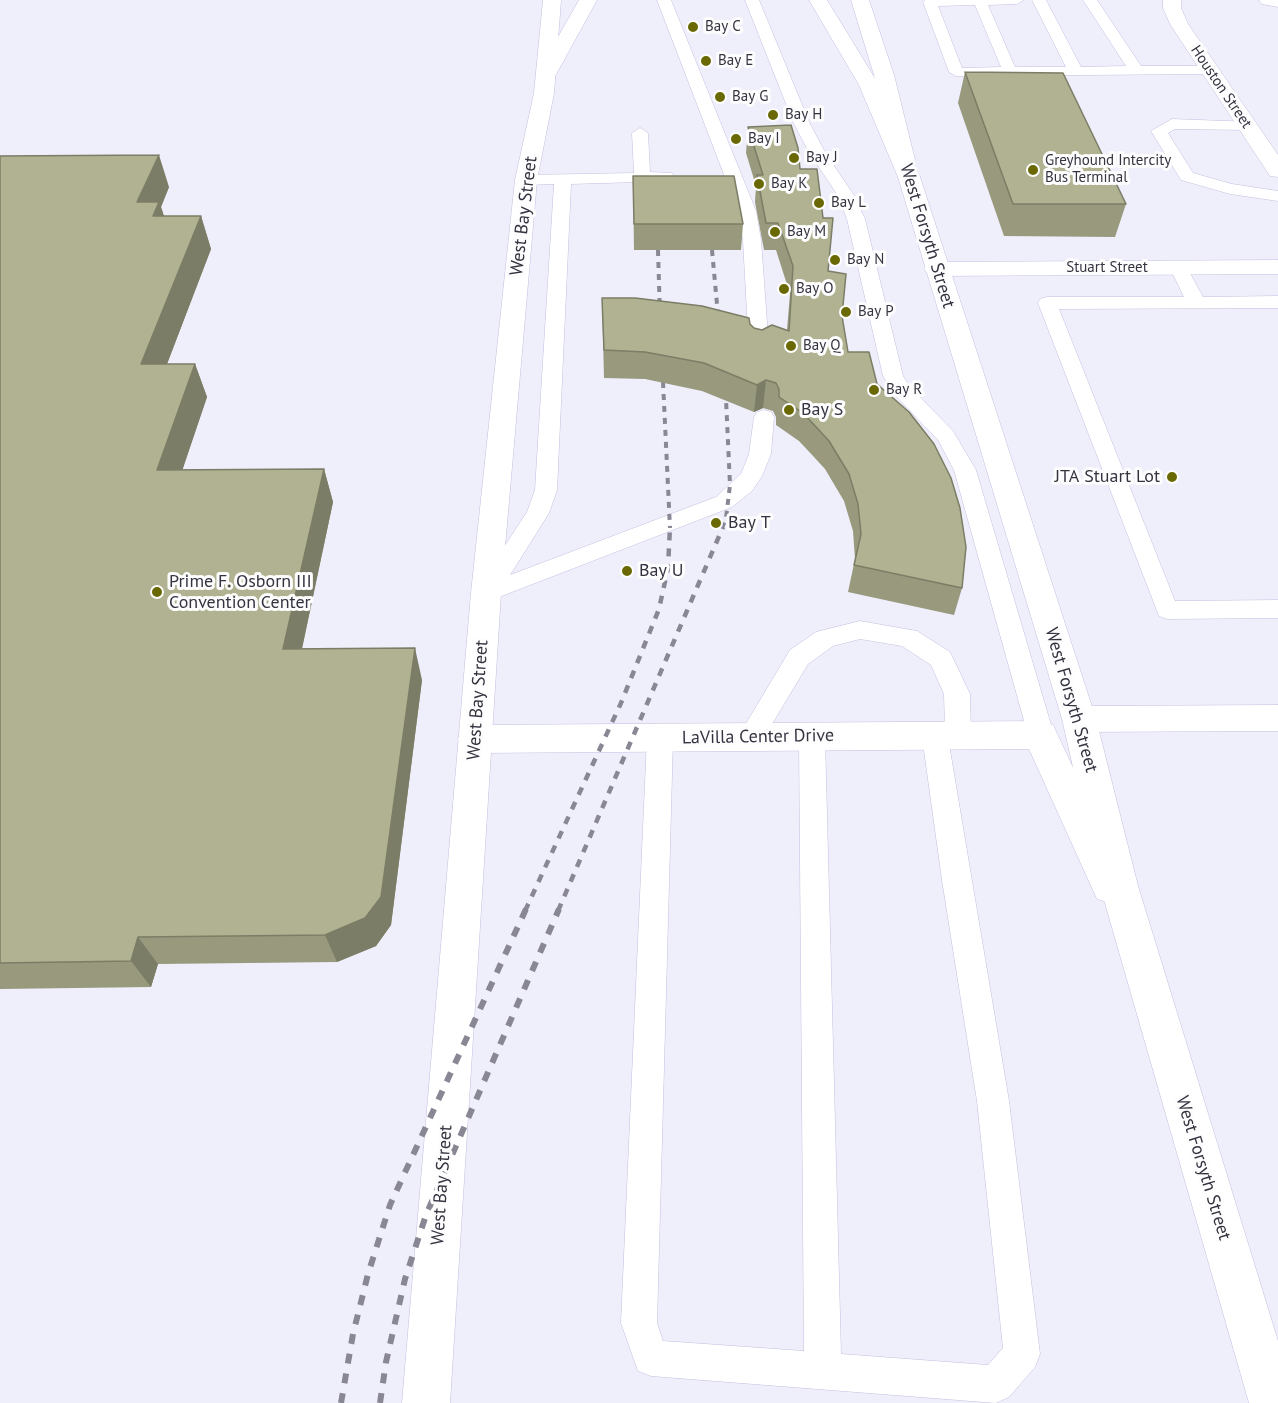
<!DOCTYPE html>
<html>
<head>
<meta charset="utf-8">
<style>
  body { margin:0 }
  canvas { display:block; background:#efeefb }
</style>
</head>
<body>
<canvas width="1278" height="1403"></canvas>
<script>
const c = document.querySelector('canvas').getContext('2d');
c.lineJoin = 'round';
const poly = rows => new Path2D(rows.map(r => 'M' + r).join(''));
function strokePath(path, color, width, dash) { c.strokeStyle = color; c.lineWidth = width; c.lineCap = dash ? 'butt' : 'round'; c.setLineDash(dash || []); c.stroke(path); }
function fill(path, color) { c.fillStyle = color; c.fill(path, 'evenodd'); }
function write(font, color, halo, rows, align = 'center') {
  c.font = font + ' "PT Sans",sans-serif'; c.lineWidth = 6; c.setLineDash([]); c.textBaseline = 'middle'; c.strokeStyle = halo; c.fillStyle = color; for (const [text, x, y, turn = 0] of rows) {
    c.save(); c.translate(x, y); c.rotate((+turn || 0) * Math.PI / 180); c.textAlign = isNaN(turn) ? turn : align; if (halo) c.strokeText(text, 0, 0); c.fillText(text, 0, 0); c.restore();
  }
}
const service = poly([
  [657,0,671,0,756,211,761,240,769,350,766,354,759,356,752,354,749,350,743,240,738,211,657,0],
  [745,0,759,0,810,124,826,154,853,194,865,219,903,376,909,386,953,431,976,470,1054,735,1050,742,1041,746,1032,742,1028,735,954,470,938,440,894,394,883,376,847,219,837,194,810,154,794,124,745,0],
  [925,0,1024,0,1017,4,988,5,1015,67,1066,67,1032,0,1046,0,1081,67,1126,66,1083,0,1097,0,1141,66,1211,66,1218,70,1211,74,956,76,949,72,923,2,925,0],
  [975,5,1001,67,962,68,938,6,975,5],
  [1172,119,1253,122,1255,125,1247,130,1175,129,1168,133,1193,173,1232,184,1278,191,1278,201,1230,194,1181,180,1151,131,1172,119],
  [640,128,648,133,650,172,672,173,674,177,672,181,571,184,557,490,549,513,510,575,716,497,741,474,749,454,754,417,757,412,764,410,771,412,774,417,771,454,762,476,752,491,732,507,494,599,486,602,478,599,474,593,527,512,535,490,554,184,526,185,518,180,526,175,634,173,632,133,640,128],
  [1179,263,1185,264,1203,297,1278,296,1278,308,1059,309,1175,601,1278,600,1278,618,1167,619,1159,616,1038,303,1040,299,1047,297,1184,297,1170,268,1173,264,1179,263],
  [860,621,917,631,950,652,970,694,971,736,967,743,958,747,949,744,1009,1101,1040,1354,1035,1367,1009,1397,996,1403,651,1376,638,1371,621,1323,647,738,651,731,660,727,669,731,673,738,657,1323,663,1341,804,1351,799,737,803,730,812,726,821,730,825,737,841,1354,988,1365,1003,1348,977,1101,942,880,922,736,926,729,935,725,945,730,944,694,931,665,902,646,860,639,833,646,808,664,760,744,751,748,742,744,738,737,790,650,816,632,860,621]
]);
const minor = poly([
  [1163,0,1181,0,1181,8,1188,24,1278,155,1278,177,1270,176,1170,24,1163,8,1163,0],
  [1259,0,1278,0,1278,7,1262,4,1259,0],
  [1278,260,1278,274,936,276,928,274,924,269,928,264,936,262,1278,260],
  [1278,705,1278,731,1079,732,1067,728,1062,719,1067,710,1079,706,1278,705],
  [1041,721,1053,725,1129,887,1123,899,1110,903,1097,899,1029,749,475,753,463,749,458,739,463,729,475,725,1041,721]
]);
const tertiary = poly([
  [851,0,869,0,894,75,915,160,911,164,904,166,897,164,893,160,874,75,851,0]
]);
const secondary = poly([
  [543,0,561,0,554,93,537,180,501,593,450,1403,402,1403,471,593,515,180,534,93,543,0]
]);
const primary = poly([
  [909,171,917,172,920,177,1096,719,1138,886,1278,1341,1278,1403,1249,1403,1100,886,1062,719,898,177,901,172,909,171]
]);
const motorway = poly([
  [579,0,597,0,553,80,539,80,536,76,579,0],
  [809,0,827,0,879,85,920,177,917,182,909,183,901,182,898,177,859,85,809,0]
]);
strokePath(service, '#c4bfe0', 1);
strokePath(minor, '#c4bfe0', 1);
strokePath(tertiary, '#c4bfe0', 1);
strokePath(secondary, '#c4bfe0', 1);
strokePath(primary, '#c4bfe0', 1);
strokePath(motorway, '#c4bfe0', 1);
fill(service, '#fff');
fill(minor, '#fff');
fill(tertiary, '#fff');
fill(secondary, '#fff');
fill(primary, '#fff');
fill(motorway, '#fff');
strokePath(poly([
  [658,250,660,316],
  [712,250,719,326],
  [663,382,670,528],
  [722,528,726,518,730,485,726,399]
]), '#898794', 4, [6, 6]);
strokePath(poly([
  [525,911,621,703,659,609,668,568,670,527],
  [558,911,723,527]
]), '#898794', 4.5, [8, 8]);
strokePath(poly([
  [341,1403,353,1334,368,1274,390,1205,526,909],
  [380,1403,386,1362,405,1279,426,1215,559,909]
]), '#898794', 6, [10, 10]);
fill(poly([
  [965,72,1126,204,1115,237,1004,236,958,103],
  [748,127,800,169,828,271,842,316,848,352,877,384,962,588,954,615,848,592,855,559,853,531,844,501,825,469,814,457,799,441,776,425,776,417,773,411,763,408,754,412,702,391,645,379,604,378,602,298,750,324,754,328,762,330,787,330,790,294,776,250,764,250,755,202,756,186,746,153],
  [0,156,169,187,161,207,164,216,201,216,211,249,167,364,195,364,207,397,182,470,324,469,333,502,302,649,422,680,391,925,376,946,337,962,158,964,151,987,0,989],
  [633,176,743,224,741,250,634,250]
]), '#98997d');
fill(poly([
  [159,155,169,187,161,207,170,235,137,202],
  [201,216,211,249,154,398,141,364],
  [195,364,207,397,171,504,157,470],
  [766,380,763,408,754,412,757,385],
  [324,469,333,502,295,681,283,649],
  [415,648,422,680,391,925,376,946,337,962,325,935],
  [138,937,158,964,151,987,131,961]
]), '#7c7d66');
const building = poly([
  [965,72,1063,73,1126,204,1013,204,965,72],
  [791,125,798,148,800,169,817,169,823,218,833,218,828,271,846,274,842,316,848,352,869,352,877,384,909,412,934,444,951,478,960,508,966,547,962,588,854,565,861,534,858,504,849,474,829,441,818,429,803,413,779,397,779,389,776,383,766,380,757,385,704,363,645,352,604,350,602,298,635,298,702,306,749,318,750,324,754,328,762,330,772,325,789,331,793,266,778,223,766,223,757,175,763,175,748,127,791,125],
  [159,155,137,202,159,202,153,216,201,216,141,364,195,364,157,470,324,469,283,649,415,648,381,897,365,918,325,935,138,937,131,961,0,963,0,156,159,155],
  [633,176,734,176,743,224,634,224,633,176]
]);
fill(building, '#b1b291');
strokePath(building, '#7c7d66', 1.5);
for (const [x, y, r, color] of [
  [693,27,6,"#696802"],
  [706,61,6,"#696802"],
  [720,97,6,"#696802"],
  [773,115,6,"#696802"],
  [736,139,6,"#696802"],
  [794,158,6,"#696802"],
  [1033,170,6,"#696802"],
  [759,184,6,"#696802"],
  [819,203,6,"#696802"],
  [775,232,6,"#696802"],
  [835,260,6,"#696802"],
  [784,289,6,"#696802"],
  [846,312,6,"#696802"],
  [791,346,6,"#696802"],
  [874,390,6,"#696802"],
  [789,410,6,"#696802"],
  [1172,477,6,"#696802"],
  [716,523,6,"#696802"],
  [627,571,6,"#696802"],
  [157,592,6,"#696802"]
]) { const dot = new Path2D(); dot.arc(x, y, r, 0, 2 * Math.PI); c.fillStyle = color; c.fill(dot); strokePath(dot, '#fdfdfd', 2); }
write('15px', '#353340', '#fdfdfd', [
  ["Bay C",705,27],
  ["Bay E",718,61],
  ["Bay G",732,97],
  ["Bay H",785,115],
  ["Bay I",748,139],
  ["Bay J",806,158],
  ["Greyhound Intercity",1045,161],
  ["Bus Terminal",1045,178],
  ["Bay K",771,184],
  ["Bay L",831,203],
  ["Bay M",787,232],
  ["Bay N",847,260],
  ["Bay O",796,289],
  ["Bay P",858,312],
  ["Bay Q",803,346],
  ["Bay R",886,390]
], 'left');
write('15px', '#353340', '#fdfdfd', [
  ["Houston Street",1221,87,56],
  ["Stuart Street",1107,268]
]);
write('18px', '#353340', '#fdfdfd', [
  ["West Bay Street",524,216,-83],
  ["West Forsyth Street",927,236,73],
  ["West Bay Street",478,700,-86],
  ["West Forsyth Street",1071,700,74],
  ["LaVilla Center Drive",758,737,-1],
  ["West Forsyth Street",1203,1168,73],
  ["West Bay Street",442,1185,-86]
]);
write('18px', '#353340', '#fdfdfd', [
  ["Bay S",801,410],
  ["JTA Stuart Lot",1160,477,"right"],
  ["Bay T",728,523],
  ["Bay U",639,571],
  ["Prime F. Osborn III",169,582],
  ["Convention Center",169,603]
], 'left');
</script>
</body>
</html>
